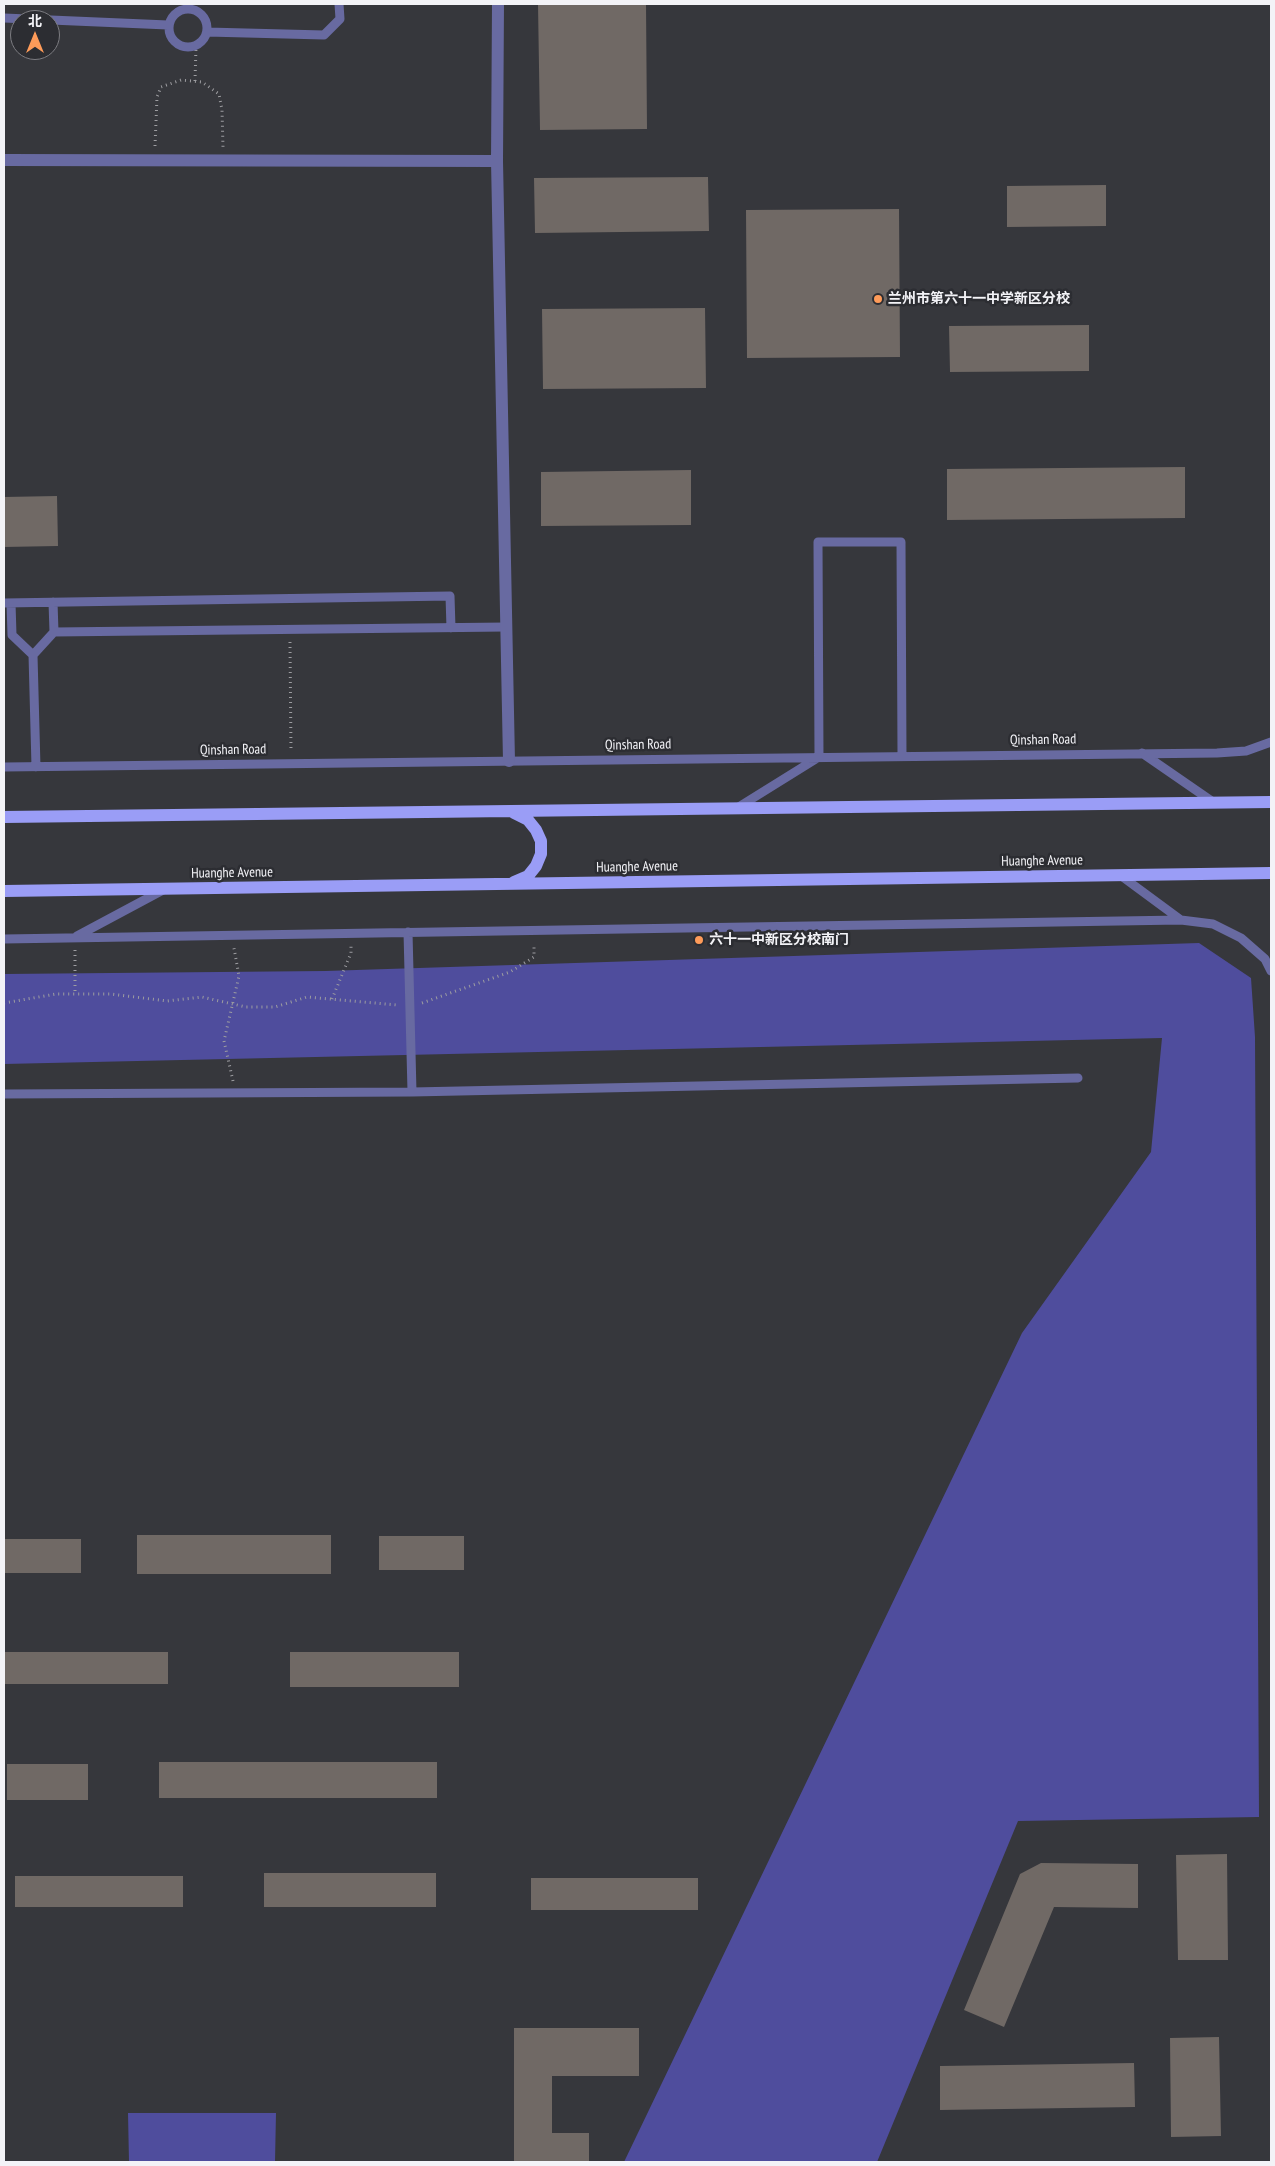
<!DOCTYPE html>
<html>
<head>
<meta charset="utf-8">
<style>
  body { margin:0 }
  #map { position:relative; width:1275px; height:2166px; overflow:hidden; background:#36373c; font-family:"PT Sans Narrow","Noto Sans SC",sans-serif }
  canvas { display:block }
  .frame { position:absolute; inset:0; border:5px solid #f3f3f7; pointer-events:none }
  .north { position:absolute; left:10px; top:10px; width:50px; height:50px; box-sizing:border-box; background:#2c2d32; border:1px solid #7c7c81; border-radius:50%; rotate:0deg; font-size:14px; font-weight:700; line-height:20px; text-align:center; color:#f3f3f7 }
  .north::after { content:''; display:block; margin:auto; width:18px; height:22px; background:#fe9b59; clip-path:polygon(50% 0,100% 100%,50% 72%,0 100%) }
</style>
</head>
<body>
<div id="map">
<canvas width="1275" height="2166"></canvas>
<div class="frame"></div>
<div class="north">北</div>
</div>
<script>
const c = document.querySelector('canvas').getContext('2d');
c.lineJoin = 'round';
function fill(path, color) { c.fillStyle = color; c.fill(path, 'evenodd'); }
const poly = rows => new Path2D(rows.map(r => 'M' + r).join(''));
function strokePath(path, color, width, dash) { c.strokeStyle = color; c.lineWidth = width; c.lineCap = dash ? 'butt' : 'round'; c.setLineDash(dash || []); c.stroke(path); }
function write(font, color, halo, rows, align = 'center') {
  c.font = font + ' "PT Sans Narrow","Noto Sans SC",sans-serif'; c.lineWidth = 5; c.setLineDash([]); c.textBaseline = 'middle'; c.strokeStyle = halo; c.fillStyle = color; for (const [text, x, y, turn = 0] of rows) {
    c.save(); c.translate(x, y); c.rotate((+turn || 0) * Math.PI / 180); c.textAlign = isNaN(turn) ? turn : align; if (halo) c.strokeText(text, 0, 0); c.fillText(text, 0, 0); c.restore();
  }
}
fill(poly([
  [1199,943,1251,978,1255,1037,1259,1817,1018,1821,877,2162,624,2162,1022,1333,1151,1152,1162,1038,4,1064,4,974,325,971],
  [128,2113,276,2113,275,2162,129,2162]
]), '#4f4d9d');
fill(poly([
  [538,4,646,4,647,129,540,130],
  [708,177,709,231,535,233,534,178],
  [1106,185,1106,226,1007,227,1007,186],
  [899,209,900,357,747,358,746,210],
  [705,308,706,388,543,389,542,309],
  [1089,325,1089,371,950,372,949,326],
  [1185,467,1185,518,947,520,947,469],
  [691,470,691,525,541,526,541,472],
  [57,496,58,546,4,547,4,497],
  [137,1535,331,1535,331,1574,137,1574],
  [379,1536,464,1536,464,1570,379,1570],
  [4,1539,81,1539,81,1573,4,1573],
  [4,1652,168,1652,168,1684,4,1684],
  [290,1652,459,1652,459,1687,290,1687],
  [159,1762,437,1762,437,1798,159,1798],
  [7,1764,88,1764,88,1800,7,1800],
  [1227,1854,1228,1960,1178,1960,1176,1855],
  [1041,1863,1138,1864,1138,1908,1054,1907,1004,2027,964,2010,1020,1874],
  [264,1873,436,1873,436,1907,264,1907],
  [15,1876,183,1876,183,1907,15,1907],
  [531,1878,698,1878,698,1910,531,1910],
  [514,2028,639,2028,639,2076,552,2076,552,2133,589,2133,589,2162,514,2162],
  [1219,2037,1221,2136,1171,2137,1170,2038],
  [1134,2063,1135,2107,940,2110,940,2066]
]), '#706965');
strokePath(poly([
  [195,81,196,46],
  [155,146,157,97,161,87,181,80,202,82,219,94,222,110,223,147],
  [290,642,291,751],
  [75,950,75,994],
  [332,999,351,953,351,946],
  [4,1003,56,994,111,994,167,1001,202,997,246,1007,275,1007,307,997,397,1005],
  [422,1003,510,972,534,957,534,944],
  [233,1081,224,1041,239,976,234,948]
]), '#9d9da1', 3, [1, 4]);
strokePath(poly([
  '169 28a19 19 0 1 1 38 0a19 19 0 1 1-38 0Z',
  [4,18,168,25],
  [207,32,324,35,340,19,339,4],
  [4,603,450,596,451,628],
  [11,603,12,635,33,655],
  [54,632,506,627],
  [1142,753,1213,802],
  [4,767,1217,753,1246,751,1271,742],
  [36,767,33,655,54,632,53,602],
  [737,808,819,757,818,542,901,542,902,756],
  [1120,875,1181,920],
  [408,932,412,1092],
  [77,936,163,890],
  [4,939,1181,920,1213,924,1241,938,1265,959,1271,971],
  [4,1094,412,1092,1078,1078]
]), '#686aa1', 9);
strokePath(poly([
  [498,4,497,161,509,761],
  [4,160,497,161]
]), '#686aa1', 12);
strokePath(poly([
  [514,813,528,820,536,830,541,841,541,854,536,866,528,876,514,882],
  [4,817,1271,802],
  [4,891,1271,873]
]), '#9a9df6', 12);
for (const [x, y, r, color] of [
  [878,299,5,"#fe9b59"],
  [699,940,5,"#fe9b59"]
]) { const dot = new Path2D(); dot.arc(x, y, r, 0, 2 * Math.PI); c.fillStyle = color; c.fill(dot); strokePath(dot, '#2c2d32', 2); }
write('bold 14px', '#f3f3f7', '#2c2d32', [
  ["兰州市第六十一中学新区分校",888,299],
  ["六十一中新区分校南门",709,940]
], 'left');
write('14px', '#f3f3f7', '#2c2d32', [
  ["Qinshan Road",1043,740,-1],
  ["Qinshan Road",638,745,-1],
  ["Qinshan Road",233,750,-1],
  ["Huanghe Avenue",1042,861,-1],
  ["Huanghe Avenue",637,867,-1],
  ["Huanghe Avenue",232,873,-1]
]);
</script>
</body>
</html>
